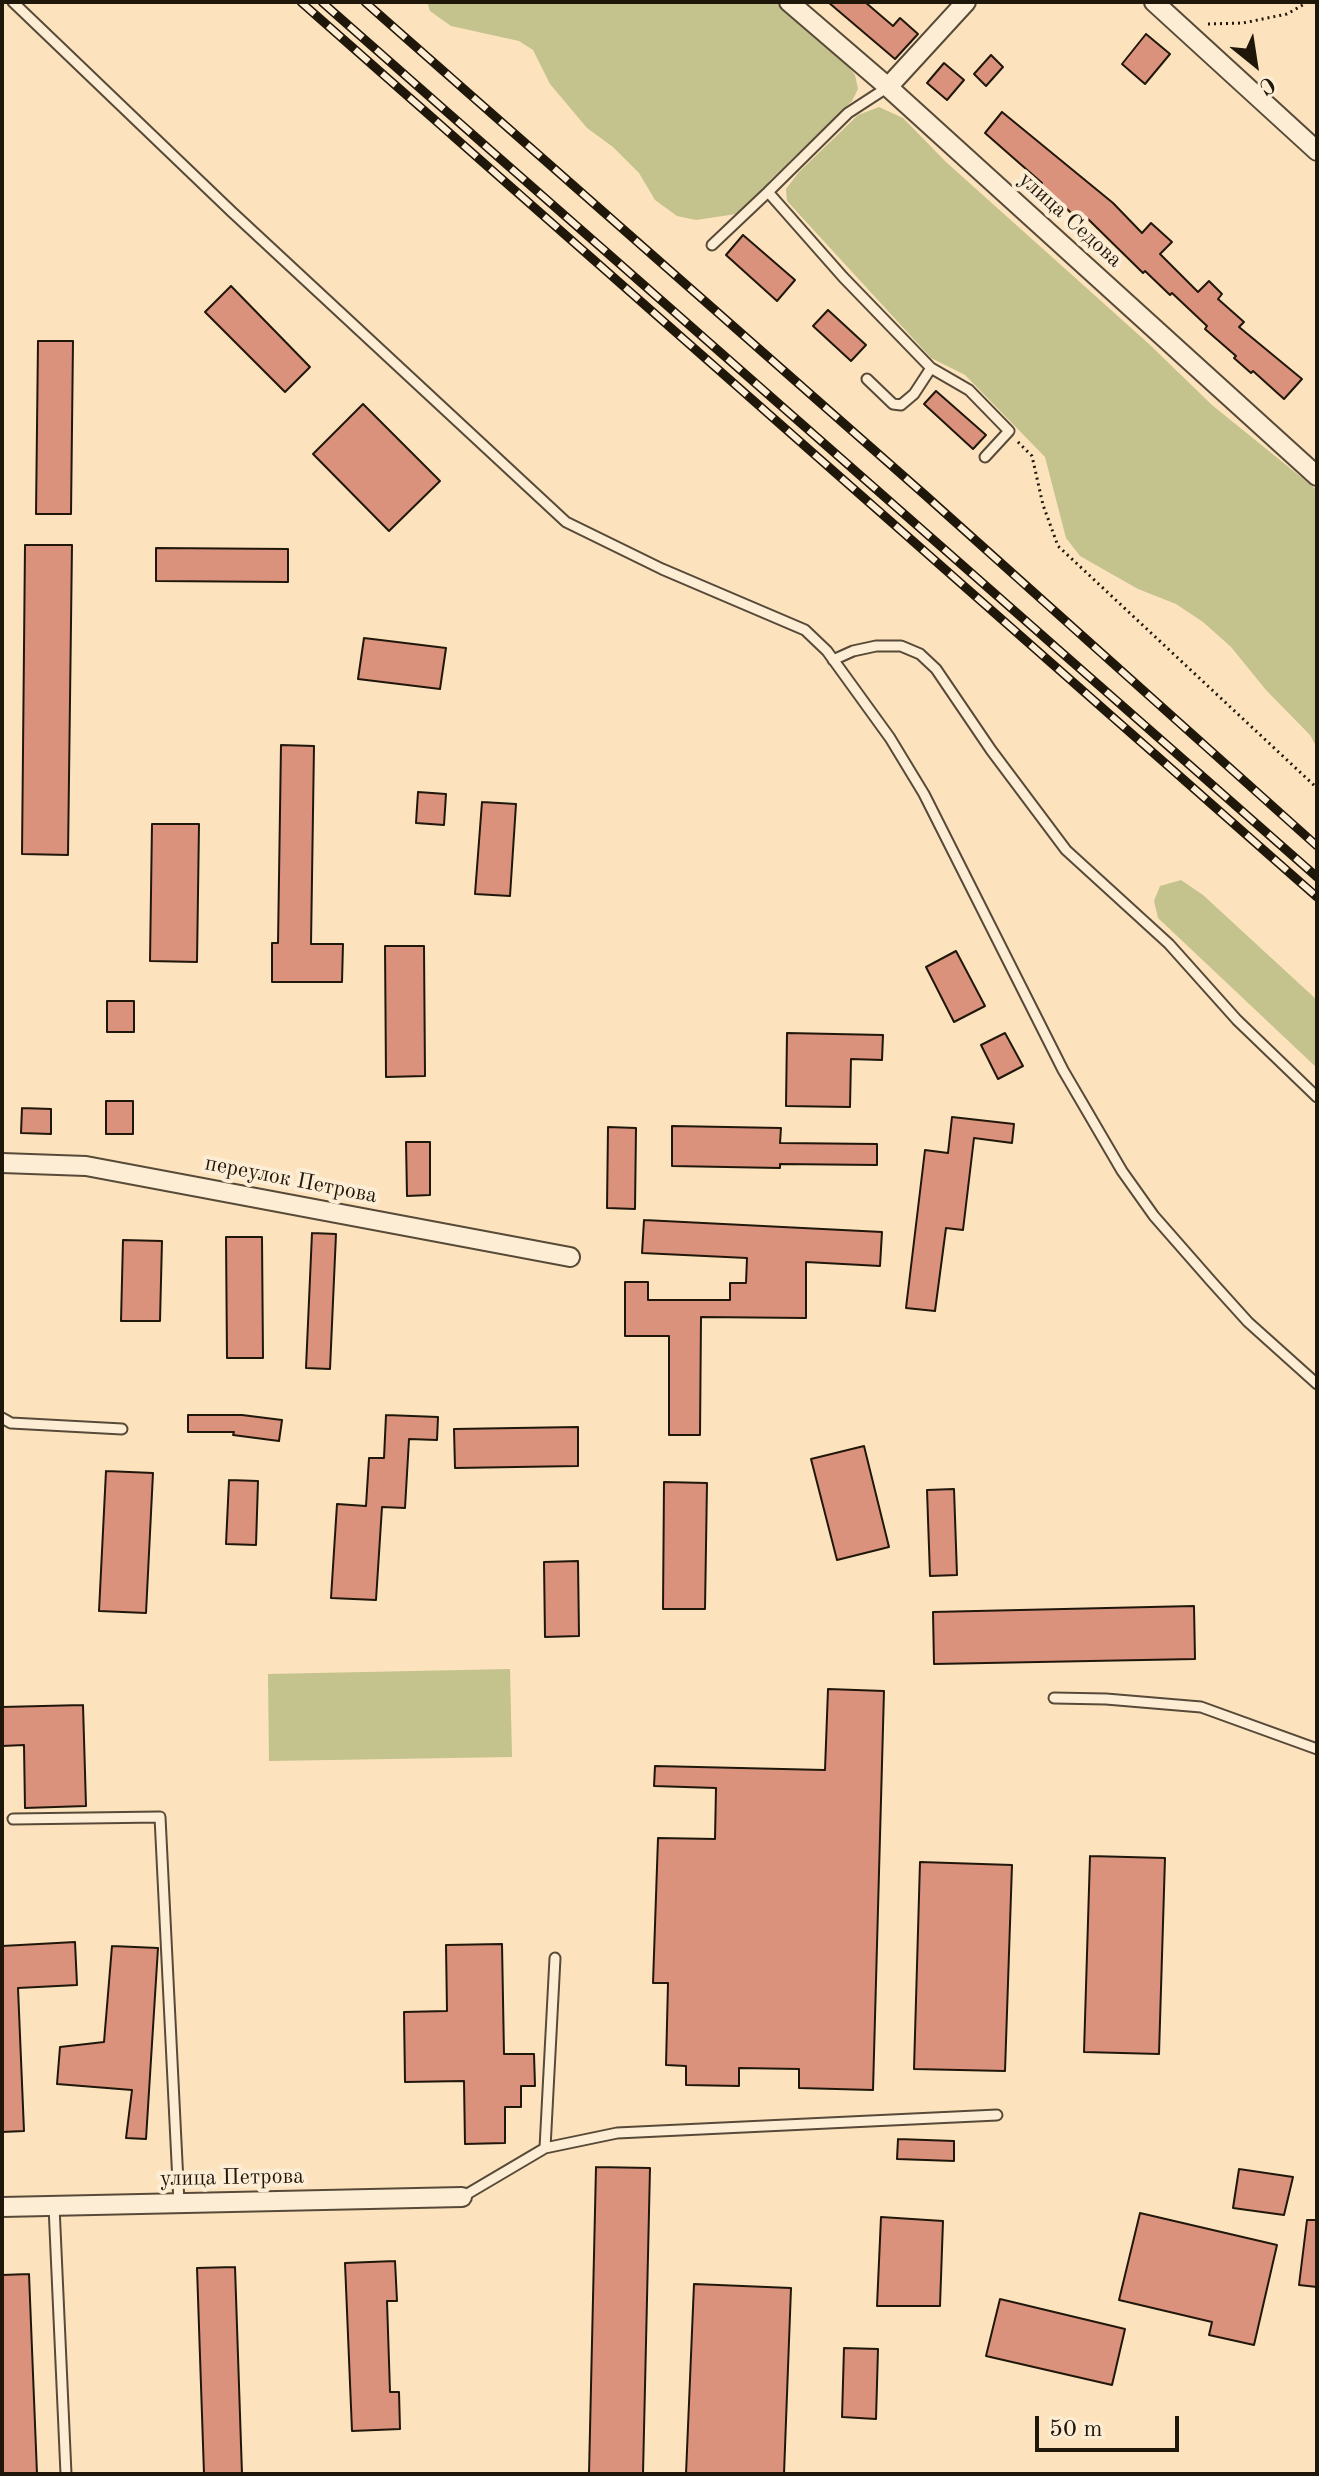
<!DOCTYPE html>
<html>
<head>
<meta charset="utf-8">
<style>
  body { margin:0 }
  #map { position:relative; width:1319px; height:2476px; overflow:hidden; background:#fce3bd; font-family:"Old Standard TT",serif }
  canvas { display:block }
  .frame { position:absolute; inset:0; border:4px solid #20170b; pointer-events:none }
  .north { position:absolute; left:1215px; top:24px; width:80px; height:80px; -webkit-text-stroke:6px #fdedd4; paint-order:stroke; rotate:150deg; font-size:22px; font-weight:700; line-height:32px; text-align:center; color:#20170b }
  .north::after { content:''; display:block; margin:auto; width:28px; height:36px; background:#20170b; clip-path:polygon(50% 0,100% 100%,50% 72%,0 100%) }
  .scale { position:absolute; left:1035px; top:2416px; width:144px; height:36px; box-sizing:border-box; border:4px solid #20170b; border-top:0; padding-left:10px; font-size:24px; line-height:28px; white-space:nowrap; color:#20170b; -webkit-text-stroke:6px #fdedd4; paint-order:stroke }
</style>
</head>
<body>
<div id="map">
<canvas width="1319" height="2476"></canvas>
<div class="frame"></div>
<div class="north">С</div>
<div class="scale">50 m</div>
</div>
<script>
const c = document.querySelector('canvas').getContext('2d');
c.lineJoin = 'round';
function fill(path, color) { c.fillStyle = color; c.fill(path, 'evenodd'); }
const poly = rows => new Path2D(rows.map(r => 'M' + r).join(''));
function strokePath(path, color, width, dash) { c.strokeStyle = color; c.lineWidth = width; c.lineCap = dash ? 'butt' : 'round'; c.setLineDash(dash || []); c.stroke(path); }
function write(font, color, halo, rows, align = 'center') {
  c.font = font + ' "Old Standard TT",serif'; c.lineWidth = 8; c.setLineDash([]); c.textBaseline = 'middle'; c.strokeStyle = halo; c.fillStyle = color; for (const [text, x, y, turn = 0] of rows) {
    c.save(); c.translate(x, y); c.rotate((+turn || 0) * Math.PI / 180); c.textAlign = isNaN(turn) ? turn : align; if (halo) c.strokeText(text, 0, 0); c.fillText(text, 0, 0); c.restore();
  }
}
fill(poly([
  [427,2,733,2,743,4,746,2,775,2,844,61,855,75,858,89,852,101,771,179,752,201,736,214,696,220,677,216,655,200,639,173,613,147,587,128,550,84,533,50,519,41,451,26,430,11],
  [879,107,903,118,946,162,1149,344,1212,405,1317,490,1317,748,1310,735,1266,690,1231,647,1203,622,1176,604,1138,589,1080,556,1066,538,1045,457,965,375,931,358,787,201,786,189,799,172,858,115],
  [1181,880,1203,895,1317,1000,1317,1068,1158,918,1154,901,1160,886],
  [510,1669,512,1757,269,1761,268,1674]
]), '#c4c28d');
const building = poly([
  [828,2,865,2,893,26,900,18,918,34,895,59,828,2],
  [1146,34,1170,54,1145,84,1122,64,1146,34],
  [991,55,1003,67,986,86,974,74,991,55],
  [944,63,964,80,947,100,927,83,944,63],
  [1002,112,1113,203,1142,233,1151,223,1172,242,1160,254,1198,292,1209,281,1222,294,1218,299,1244,322,1239,327,1302,379,1284,399,1253,371,1251,373,1234,358,1236,356,1205,329,1207,326,1172,293,1170,295,1145,271,1143,273,1088,219,1083,224,1040,184,1042,183,985,133,1002,112],
  [743,235,795,280,777,301,726,255,743,235],
  [231,286,310,367,285,392,205,312,231,286],
  [828,310,866,345,851,361,813,326,828,310],
  [38,341,73,341,71,514,36,514,38,341],
  [936,391,986,435,973,449,924,404,936,391],
  [363,404,440,481,389,531,313,454,363,404],
  [25,545,72,545,68,855,22,854,25,545],
  [156,548,288,549,288,582,156,581,156,548],
  [364,638,446,648,440,689,358,679,364,638],
  [281,745,314,746,311,944,343,944,342,982,272,982,272,943,278,943,281,745],
  [418,792,446,794,444,825,416,823,418,792],
  [482,802,516,804,510,896,475,894,482,802],
  [152,824,199,824,197,962,150,961,152,824],
  [385,946,424,946,425,1076,386,1077,385,946],
  [956,951,985,1006,954,1022,926,967,956,951],
  [107,1001,134,1001,134,1032,107,1032,107,1001],
  [787,1033,883,1035,882,1060,851,1059,850,1107,786,1106,787,1033],
  [1005,1033,1023,1066,998,1079,981,1045,1005,1033],
  [106,1101,133,1101,133,1134,106,1134,106,1101],
  [22,1108,51,1109,51,1134,21,1133,22,1108],
  [952,1117,1014,1124,1012,1143,974,1138,963,1230,946,1228,935,1311,906,1308,925,1150,948,1153,952,1117],
  [672,1126,781,1128,780,1143,877,1144,877,1165,780,1164,780,1168,672,1166,672,1126],
  [608,1127,636,1128,635,1209,607,1208,608,1127],
  [406,1142,430,1142,430,1195,407,1196,406,1142],
  [644,1220,882,1232,880,1266,806,1262,806,1318,701,1317,700,1435,669,1435,669,1336,625,1336,625,1282,648,1282,648,1300,730,1300,730,1283,746,1283,747,1258,642,1253,644,1220],
  [312,1233,336,1234,330,1369,306,1368,312,1233],
  [226,1237,262,1237,263,1358,227,1358,226,1237],
  [123,1240,162,1241,160,1321,121,1321,123,1240],
  [188,1415,242,1415,282,1420,279,1441,233,1435,234,1432,188,1432,188,1415],
  [386,1415,438,1417,437,1440,409,1439,405,1508,382,1507,376,1600,331,1598,337,1504,366,1506,369,1458,384,1458,386,1415],
  [578,1427,578,1466,455,1468,454,1429,578,1427],
  [864,1446,889,1547,837,1560,811,1459,864,1446],
  [106,1471,153,1473,146,1613,99,1611,106,1471],
  [229,1480,258,1481,256,1545,226,1544,229,1480],
  [664,1482,707,1483,705,1609,663,1609,664,1482],
  [954,1489,957,1575,930,1576,927,1490,954,1489],
  [578,1561,579,1636,545,1637,544,1562,578,1561],
  [1194,1606,1195,1659,934,1664,933,1612,1194,1606],
  [828,1689,884,1691,873,2090,799,2088,799,2069,739,2068,739,2086,686,2085,686,2066,666,2065,668,1983,653,1983,658,1838,715,1839,716,1788,654,1786,655,1766,825,1770,828,1689],
  [83,1705,86,1806,25,1808,24,1745,2,1746,2,1707,83,1705],
  [1090,1856,1165,1858,1159,2054,1084,2052,1090,1856],
  [920,1862,1012,1865,1005,2071,914,2069,920,1862],
  [75,1942,77,1985,18,1988,24,2131,2,2132,2,1946,75,1942],
  [502,1944,504,2054,534,2054,535,2086,521,2086,521,2107,505,2107,505,2143,465,2144,464,2081,405,2082,404,2012,447,2011,446,1945,502,1944],
  [112,1946,158,1948,146,2139,126,2138,132,2090,57,2084,60,2047,104,2042,112,1946],
  [898,2139,954,2141,954,2161,897,2159,898,2139],
  [596,2167,650,2168,643,2474,589,2474,596,2167],
  [1239,2169,1293,2177,1284,2215,1233,2208,1239,2169],
  [1140,2213,1277,2245,1254,2345,1209,2335,1212,2322,1119,2300,1140,2213],
  [881,2217,943,2221,940,2306,877,2306,881,2217],
  [1307,2220,1317,2220,1317,2287,1299,2285,1307,2220],
  [395,2261,397,2301,387,2301,390,2392,399,2392,400,2429,352,2431,345,2263,395,2261],
  [235,2267,242,2474,204,2474,197,2268,235,2267],
  [29,2274,37,2474,2,2474,2,2275,29,2274],
  [694,2284,791,2288,784,2474,686,2474,694,2284],
  [1000,2299,1125,2329,1112,2385,986,2356,1000,2299],
  [844,2348,878,2349,876,2419,842,2417,844,2348]
]);
fill(building, '#da927c');
strokePath(building, '#20170b', 2);
const lane = poly([
  [13,2,232,212,566,522,662,569,805,630,827,651,890,738,924,794,1063,1070,1122,1171,1154,1216,1211,1281,1248,1322,1317,1384],
  [888,87,848,113,768,192,843,277,931,368,969,390,1009,431,985,457],
  [712,245,768,192],
  [867,379,893,404,901,405,914,394,931,368],
  [833,660,853,651,876,646,901,646,920,654,936,669,991,750,1066,850,1169,944,1237,1020,1317,1097],
  [2,1418,11,1423,122,1429],
  [1054,1698,1106,1699,1201,1707,1317,1749],
  [13,1819,160,1817,179,2203],
  [545,2148,555,1958],
  [462,2197,545,2148,617,2133,997,2115],
  [54,2206,66,2474]
]);
const street = poly([
  [789,2,888,87,1317,476],
  [1154,2,1317,151],
  [888,87,966,2],
  [2,1163,86,1166,570,1257],
  [2,2207,462,2197]
]);
strokePath(lane, '#574a38', 13);
strokePath(street, '#574a38', 22);
strokePath(poly([
  [1208,24,1243,23,1287,14,1308,2],
  [1018,442,1032,456,1043,505,1058,546,1317,788]
]), '#20170b', 3, [2, 4]);
strokePath(lane, '#fdedd4', 9);
strokePath(street, '#fdedd4', 18);
const rail = poly([
  [301,2,1317,897],
  [322,2,1317,877],
  [365,2,925,495,1317,846]
]);
strokePath(rail, '#20170b', 9);
strokePath(rail, '#fdedd4', 6, [18]);
write('22px', '#20170b', '#fdedd4', [
  ["улица Седова",1070,220,42],
  ["переулок Петрова",291,1180,11],
  ["улица Петрова",232,2178,-1]
]);
</script>
</body>
</html>
